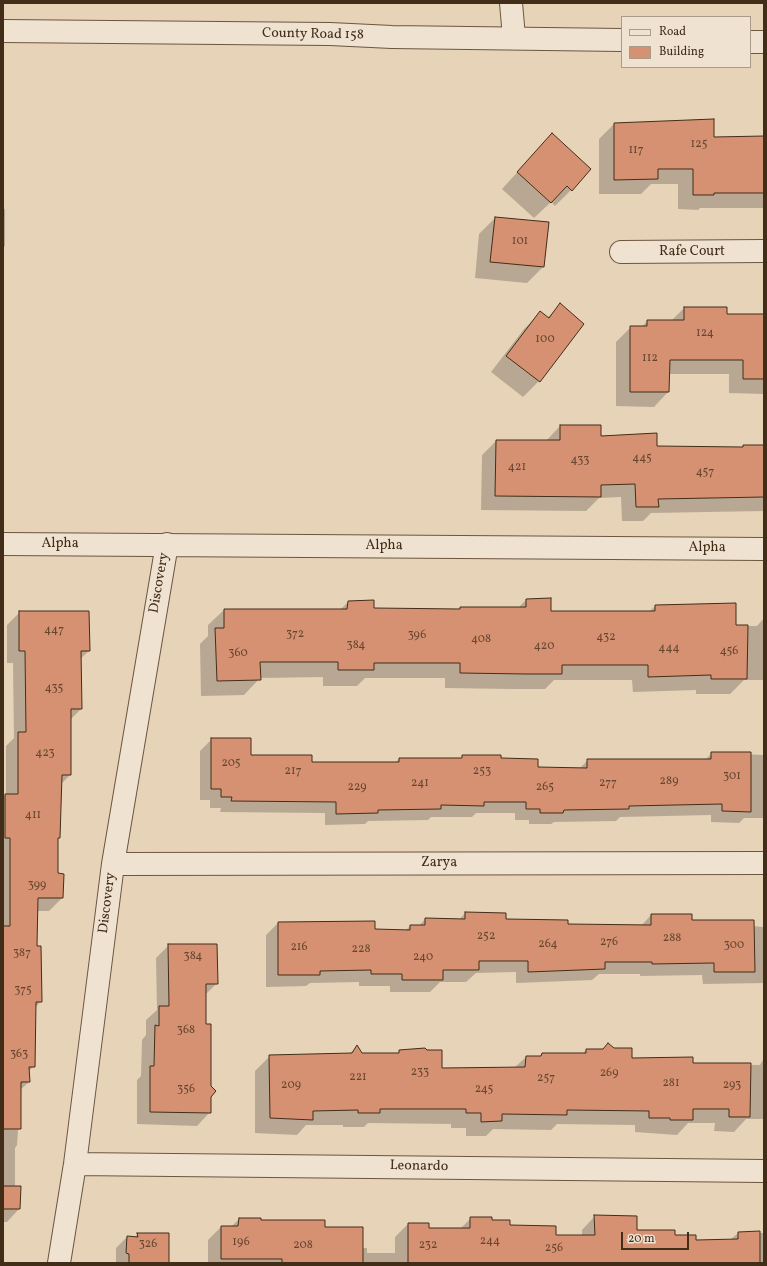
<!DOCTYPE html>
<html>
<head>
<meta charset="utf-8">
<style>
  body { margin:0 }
  #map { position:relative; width:767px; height:1266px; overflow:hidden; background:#e6d3b8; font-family:Vollkorn,serif }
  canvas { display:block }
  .frame { position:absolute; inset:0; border:4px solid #422d18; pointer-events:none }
  .legend { position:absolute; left:621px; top:16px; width:130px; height:52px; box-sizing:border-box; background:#efe2d1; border:1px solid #aa9a87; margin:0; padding:5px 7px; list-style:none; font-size:12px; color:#422d18 }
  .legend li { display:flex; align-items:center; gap:8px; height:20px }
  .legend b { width:20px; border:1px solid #aa9a87 }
  .scale { position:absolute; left:621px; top:1232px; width:68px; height:18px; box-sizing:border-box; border:2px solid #422d18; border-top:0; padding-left:5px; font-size:12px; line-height:14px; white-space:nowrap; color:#422d18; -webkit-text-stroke:3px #efe2d1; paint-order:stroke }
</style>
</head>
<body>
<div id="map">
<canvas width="767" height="1266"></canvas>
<div class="frame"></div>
<ul class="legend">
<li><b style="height:5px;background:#efe2d1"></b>Road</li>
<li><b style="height:11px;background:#d69173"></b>Building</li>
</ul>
<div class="scale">20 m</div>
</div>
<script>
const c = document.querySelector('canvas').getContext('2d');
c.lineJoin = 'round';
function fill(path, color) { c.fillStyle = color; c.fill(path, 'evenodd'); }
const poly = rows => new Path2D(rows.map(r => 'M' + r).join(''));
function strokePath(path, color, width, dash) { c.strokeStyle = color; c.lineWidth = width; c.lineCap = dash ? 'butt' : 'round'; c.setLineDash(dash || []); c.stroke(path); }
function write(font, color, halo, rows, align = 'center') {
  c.font = font + ' Vollkorn,serif'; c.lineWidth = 3.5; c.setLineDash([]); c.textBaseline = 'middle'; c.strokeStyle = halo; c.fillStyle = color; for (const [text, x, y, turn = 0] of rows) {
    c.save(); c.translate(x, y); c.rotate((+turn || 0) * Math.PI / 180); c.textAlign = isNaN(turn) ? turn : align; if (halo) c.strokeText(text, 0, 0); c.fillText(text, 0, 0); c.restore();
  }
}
fill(poly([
  [614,124,713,138,764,137,764,208,700,208,698,210,678,209,678,184,651,184,641,194,599,194,599,139],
  [552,134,571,190,555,206,551,202,534,218,502,189],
  [3,209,5,209,5,246,3,248],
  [495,218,543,267,527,283,475,278,479,234],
  [560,305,539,381,523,397,491,372,524,329,540,313,547,318],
  [684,308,726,315,764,315,764,394,729,393,729,374,668,374,668,392,654,407,616,406,616,342,631,327,642,327,647,321,671,321],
  [560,426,600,437,656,447,741,448,743,446,764,446,764,511,651,513,643,521,622,521,621,497,599,498,586,511,481,510,482,455,496,441,546,441],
  [550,599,550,612,649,612,655,606,735,626,757,626,764,618,764,680,744,680,730,694,696,694,696,690,633,692,632,680,554,680,545,689,510,689,445,688,445,678,365,678,357,686,323,686,323,677,260,678,244,695,201,696,200,644,208,636,208,625,224,610,340,610,348,602,373,609,458,610,460,608,518,608,526,600],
  [20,612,89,651,80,659,81,709,70,720,70,775,61,784,59,837,57,840,57,874,62,898,49,911,37,911,36,947,41,1001,35,1008,34,1066,28,1072,29,1082,20,1090,20,1128,18,1130,17,1145,15,1148,15,1187,19,1209,7,1222,3,1222,3,797,6,795,6,746,14,738,13,663,7,663,7,625],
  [212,739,250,756,311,763,395,763,399,759,460,759,463,756,500,759,537,768,579,769,588,760,705,760,712,753,764,755,764,818,744,818,739,823,711,822,711,815,620,817,616,821,554,822,551,824,529,824,529,820,515,820,515,813,476,813,472,817,431,817,428,820,368,821,365,824,325,825,325,813,220,812,221,808,210,808,210,800,200,800,200,751],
  [465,913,505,920,567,925,641,926,651,915,691,921,764,927,764,983,703,984,702,975,640,976,640,974,599,974,592,980,516,983,516,972,476,973,466,982,440,982,430,992,390,992,390,986,359,986,359,982,310,983,306,986,266,987,266,935,278,923,374,930,405,931,410,926,419,926,425,919,459,920],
  [169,945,217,983,205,995,205,1025,210,1112,197,1126,137,1124,137,1080,141,1076,142,1040,146,1035,146,1020,157,1010,156,958],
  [608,1044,631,1059,692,1064,760,1065,764,1058,764,1119,746,1119,734,1132,714,1131,715,1123,688,1123,677,1135,635,1132,635,1125,557,1124,551,1130,493,1129,486,1136,466,1136,466,1128,451,1128,451,1124,368,1123,364,1127,343,1127,343,1125,306,1125,297,1135,255,1133,255,1071,270,1056,349,1054,357,1047,362,1054,396,1054,400,1051,441,1069,514,1068,526,1057,540,1057,542,1054,582,1054,586,1050,602,1050],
  [595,1216,636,1231,695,1241,730,1240,738,1233,764,1233,764,1263,208,1263,208,1240,221,1227,231,1227,239,1219,324,1228,362,1248,367,1248,367,1253,395,1253,395,1237,408,1224,428,1229,460,1229,471,1218,555,1236,582,1236,582,1230],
  [138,1234,168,1263,116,1263,116,1248,127,1237,134,1238]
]), '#0003');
const building = poly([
  [714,119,714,137,764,136,764,193,714,193,714,195,693,195,693,169,658,169,658,179,614,180,614,123,714,119],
  [552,133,591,169,572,191,567,186,551,203,517,172,552,133],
  [495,217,549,222,544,267,490,262,495,217],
  [560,303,584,324,540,382,506,356,540,311,549,318,560,303],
  [684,307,727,307,727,314,764,314,764,379,743,379,743,360,670,360,669,392,630,392,630,326,647,326,647,320,684,320,684,307],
  [560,425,601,425,601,436,657,433,657,446,743,447,743,445,764,445,764,497,658,499,659,507,636,507,635,484,601,485,601,497,495,496,496,440,560,440,560,425],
  [551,598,551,611,655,611,655,605,736,603,736,625,748,625,747,679,711,679,711,675,648,677,648,665,562,665,562,674,526,674,460,673,460,663,374,663,374,670,338,670,338,662,260,662,261,680,217,681,215,628,224,628,224,609,347,609,348,601,374,600,374,608,460,609,460,607,526,607,526,599,551,598],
  [19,611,89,611,90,651,81,651,82,709,71,709,71,775,62,775,60,838,58,838,58,873,64,874,63,898,38,898,37,946,41,946,42,1002,36,1002,35,1067,29,1067,30,1082,21,1082,21,1129,3,1129,3,926,10,926,10,838,5,838,5,794,18,794,18,732,26,732,25,651,19,651,19,611],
  [211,738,251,738,251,755,312,755,312,762,399,762,399,758,462,758,462,755,501,755,501,758,538,759,538,767,587,768,587,759,711,759,711,752,751,752,751,812,722,811,722,804,629,806,629,809,564,810,563,813,540,813,540,809,526,809,526,802,484,802,484,806,441,805,441,809,378,810,378,813,336,814,336,802,231,801,232,797,221,797,221,789,211,789,211,738],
  [465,912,506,913,506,919,568,920,568,924,651,925,651,914,692,914,692,920,754,920,755,972,714,972,714,963,652,964,652,962,605,962,605,969,528,972,528,961,479,961,479,970,443,970,443,980,402,980,402,974,371,974,371,970,320,971,320,975,278,975,278,922,375,921,375,929,410,930,410,925,425,925,425,918,465,919,465,912],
  [168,944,217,944,218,984,206,984,206,1024,211,1024,211,1086,216,1091,211,1097,211,1113,150,1112,150,1066,154,1066,155,1025,159,1026,159,1006,169,1006,168,944],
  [608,1043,614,1048,632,1048,632,1058,693,1057,693,1063,751,1063,750,1117,729,1117,729,1109,693,1109,693,1120,670,1120,670,1118,649,1118,649,1111,567,1110,567,1115,502,1114,502,1121,481,1122,481,1113,466,1113,466,1109,380,1109,380,1113,358,1113,358,1110,313,1111,313,1120,270,1118,269,1055,352,1053,357,1045,362,1053,399,1053,399,1050,425,1048,427,1050,442,1050,442,1068,525,1067,526,1056,541,1056,542,1053,586,1053,586,1049,603,1049,608,1043],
  [3,1186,21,1186,20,1209,3,1209,3,1186],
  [594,1215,637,1216,637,1230,675,1230,675,1235,696,1235,696,1240,738,1239,738,1232,760,1231,760,1263,408,1263,408,1223,429,1223,429,1228,470,1228,470,1217,492,1217,492,1220,510,1220,510,1225,556,1226,556,1235,595,1235,594,1215],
  [239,1218,261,1218,261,1220,325,1220,325,1227,363,1227,363,1263,282,1263,282,1259,221,1259,221,1226,238,1226,239,1218],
  [137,1233,169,1233,169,1263,129,1263,129,1254,126,1253,127,1236,138,1237,137,1233]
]);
fill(building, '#d69173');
strokePath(building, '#422d18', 1);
const minor = poly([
  [511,3,514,37],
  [3,31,330,34,392,37,622,40],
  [750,42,764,42],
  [621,252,764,251],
  [3,544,764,549],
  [113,864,764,863],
  [75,1164,764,1171],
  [59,1263,75,1164,113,864,167,544]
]);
strokePath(minor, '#6b5640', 24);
strokePath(minor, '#efe2d1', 22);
write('12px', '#67462f', null, [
  ["125",699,145],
  ["117",636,151],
  ["101",520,242],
  ["124",705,334],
  ["100",545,340],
  ["112",650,359],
  ["445",642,459],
  ["433",580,461],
  ["421",517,468],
  ["457",705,473],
  ["447",54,631],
  ["372",295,635],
  ["396",417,636],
  ["432",606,638],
  ["408",481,640],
  ["384",356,646],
  ["420",544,647],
  ["444",669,649],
  ["456",729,652],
  ["360",238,654],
  ["435",54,689],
  ["423",45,754],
  ["205",231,764],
  ["217",293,772],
  ["253",482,772],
  ["301",732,777],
  ["289",669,782],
  ["241",420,784],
  ["277",608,784],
  ["229",357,788],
  ["265",545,788],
  ["411",33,816],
  ["399",37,886],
  ["252",486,937],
  ["288",672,939],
  ["276",609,943],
  ["264",548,945],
  ["300",734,946],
  ["216",299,948],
  ["228",361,950],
  ["387",22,954],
  ["384",193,957],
  ["240",423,958],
  ["375",23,991],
  ["368",186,1031],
  ["363",19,1055],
  ["233",420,1073],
  ["269",609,1074],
  ["221",358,1078],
  ["257",546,1079],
  ["281",671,1084],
  ["209",291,1086],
  ["293",732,1086],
  ["356",186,1090],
  ["245",484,1090],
  ["244",490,1242],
  ["196",241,1243],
  ["326",148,1245],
  ["208",303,1246],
  ["232",428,1246],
  ["256",554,1249]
]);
write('14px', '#422d18', '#efe2d1', [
  ["County Road 158",313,35,1],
  ["Rafe Court",692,252],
  ["Alpha",60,544],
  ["Alpha",384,546],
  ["Alpha",707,548],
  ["Discovery",160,583,-80],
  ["Zarya",439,863],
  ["Discovery",108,903,-83],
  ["Leonardo",419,1167,1]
]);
</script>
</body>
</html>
